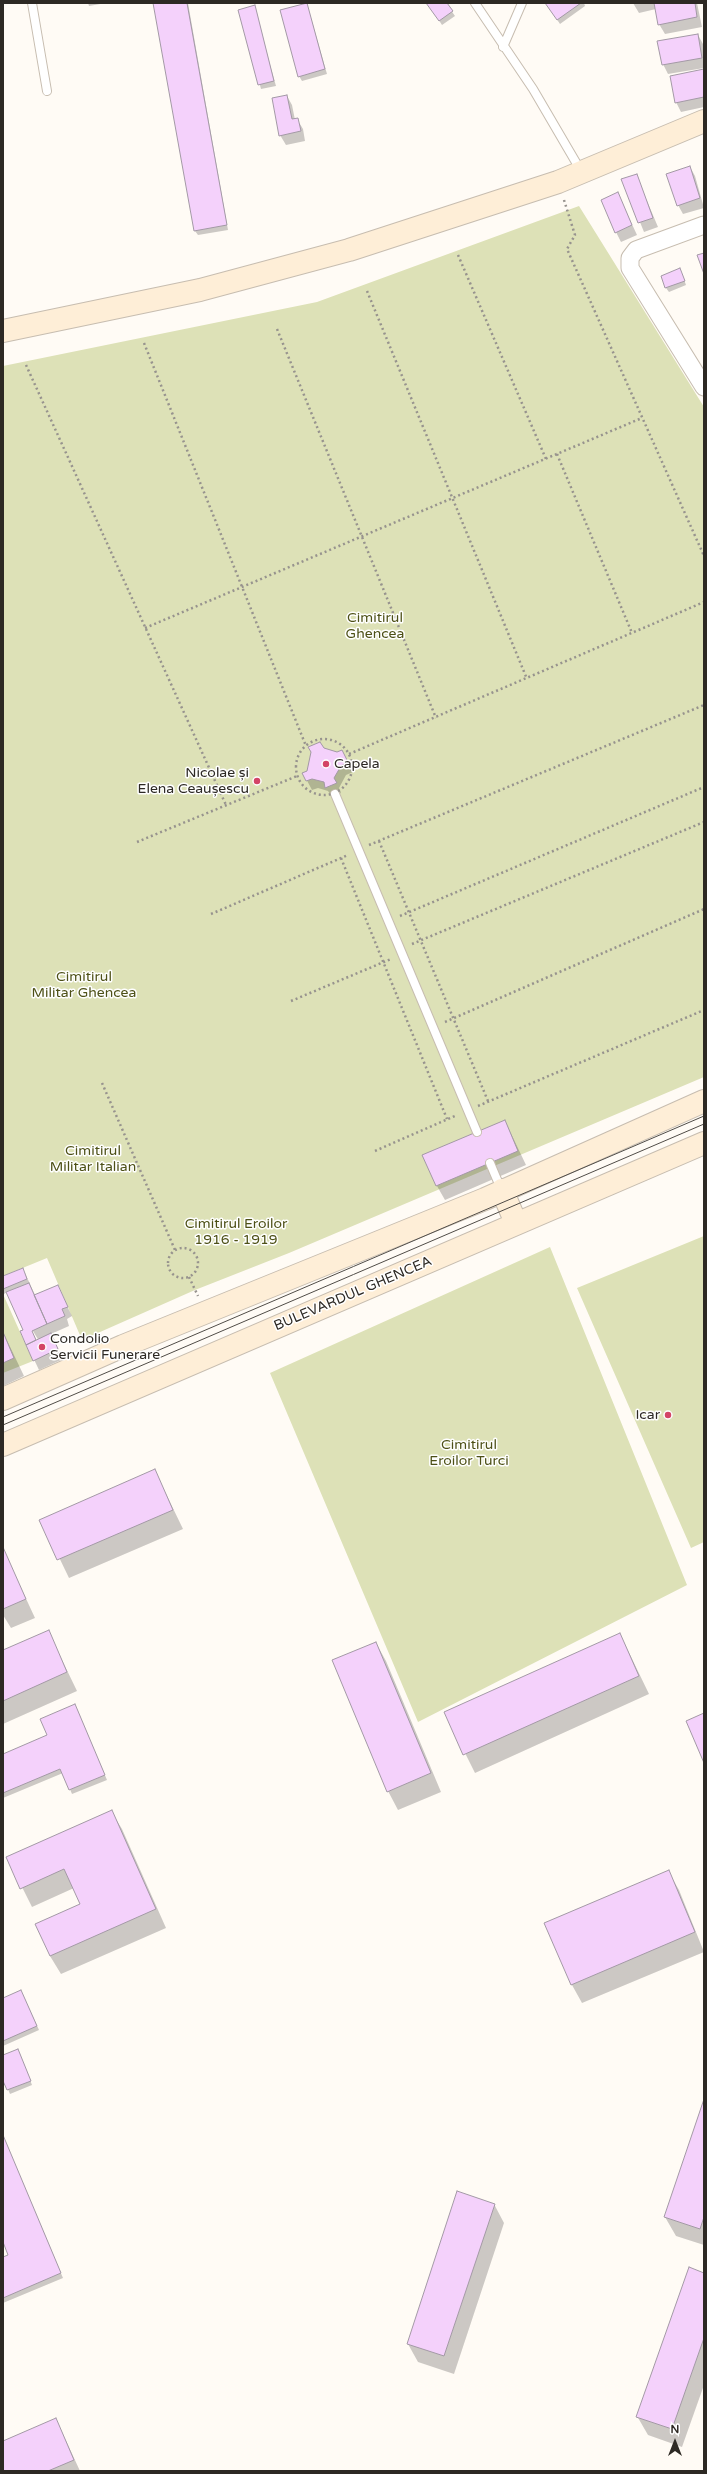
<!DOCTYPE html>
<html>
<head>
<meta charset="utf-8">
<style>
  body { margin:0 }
  #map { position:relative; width:707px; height:2474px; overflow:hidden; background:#fffbf5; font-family:"Varela Round",sans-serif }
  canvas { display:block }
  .frame { position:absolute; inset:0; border:4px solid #2d2924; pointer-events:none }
  .north { position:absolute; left:655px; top:2422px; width:40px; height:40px; -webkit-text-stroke:3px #fff; paint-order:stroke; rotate:0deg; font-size:11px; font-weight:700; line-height:16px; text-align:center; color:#2d2924 }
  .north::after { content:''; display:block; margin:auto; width:14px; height:18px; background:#2d2924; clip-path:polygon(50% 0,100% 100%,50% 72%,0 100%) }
</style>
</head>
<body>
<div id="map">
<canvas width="707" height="2474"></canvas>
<div class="frame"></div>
<div class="north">N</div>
</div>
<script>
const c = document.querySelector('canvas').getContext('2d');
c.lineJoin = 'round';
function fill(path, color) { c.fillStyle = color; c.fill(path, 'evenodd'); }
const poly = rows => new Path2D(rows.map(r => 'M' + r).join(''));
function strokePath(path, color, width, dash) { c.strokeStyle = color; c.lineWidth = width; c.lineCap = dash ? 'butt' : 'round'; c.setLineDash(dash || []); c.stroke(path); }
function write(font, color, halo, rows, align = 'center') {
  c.font = font + ' "Varela Round",sans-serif'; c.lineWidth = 3; c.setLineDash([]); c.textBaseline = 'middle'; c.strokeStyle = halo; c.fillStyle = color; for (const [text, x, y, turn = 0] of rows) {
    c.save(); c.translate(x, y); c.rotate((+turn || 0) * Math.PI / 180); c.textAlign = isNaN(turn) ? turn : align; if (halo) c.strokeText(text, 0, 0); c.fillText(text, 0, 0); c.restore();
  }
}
fill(poly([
  [579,206,704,407,704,1077,289,1253,195,1290,82,1340,47,1258,3,1276,3,366,317,302],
  [704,1236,704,1542,691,1548,577,1288],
  [550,1247,687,1585,418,1722,270,1373],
  [3,1294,33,1361,3,1373]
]), '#dde1b7');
fill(poly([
  [88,3,106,3,89,6],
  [154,3,188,3,228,230,198,235,195,231],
  [428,3,446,3,455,16,442,25],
  [546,3,584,3,585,6,560,24],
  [633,3,697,3,702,27,665,34,659,24,656,9,639,13],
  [307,4,327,74,302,81,299,76],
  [254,7,276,86,261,89,240,10],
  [698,35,703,44,704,68,668,74,663,64],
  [704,70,704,107,681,112,676,102],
  [287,96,292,105,295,120,297,119,303,129,305,141,286,145,280,135],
  [690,167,695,176,704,208,683,214,678,205],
  [636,175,658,227,644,232,623,180],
  [618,194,637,235,621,242,616,232],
  [682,274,686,285,669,292,666,288],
  [323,749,347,761,353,772,346,775,339,788,341,793,332,797,328,791,318,788,312,790,303,773,308,771],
  [505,1121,526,1165,445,1200,437,1186],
  [25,1273,35,1295,57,1286,72,1316,67,1319,69,1326,51,1334,63,1359,39,1370,21,1332,24,1330,7,1292,4,1294,3,1291,3,1277],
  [30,1326,39,1341,37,1341,29,1327],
  [3,1332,24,1376,3,1386],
  [155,1471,183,1529,69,1578,41,1520],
  [3,1549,35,1618,11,1628,3,1615],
  [48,1631,77,1691,3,1724,3,1651],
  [620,1634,649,1694,475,1773,445,1713],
  [376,1643,386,1661,441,1792,398,1810,388,1791],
  [77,1709,107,1780,72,1794,63,1773,3,1798,3,1755,49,1736],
  [111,1811,122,1829,166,1928,61,1974,50,1956,81,1904,74,1888,32,1907,7,1857],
  [668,1871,679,1890,704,1952,582,2003,572,1985,545,1923],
  [23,1995,39,2030,3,2046,3,1999],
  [20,2054,32,2085,10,2094,3,2078,3,2056],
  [704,2102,704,2245,676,2236,665,2217],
  [3,2136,63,2278,3,2303,3,2258,10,2255,3,2239],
  [494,2204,504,2223,454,2374,418,2362,408,2344],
  [704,2274,704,2385,682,2447,648,2435,637,2416],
  [56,2419,80,2471,3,2471,3,2442]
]), '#0003');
const building = poly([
  [153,3,187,3,227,225,194,231,153,3],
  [307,3,325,69,298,77,280,10,307,3],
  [426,3,447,3,453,11,439,21,426,3],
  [545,3,581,3,557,20,545,3],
  [654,3,695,3,697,17,658,25,654,3],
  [255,5,274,81,258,85,238,10,255,5],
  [698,34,702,58,662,65,657,41,698,34],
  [704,69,704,97,675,103,670,76,704,69],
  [287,95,292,119,298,118,301,131,279,136,272,98,287,95],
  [690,166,700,198,677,206,666,174,690,166],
  [637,174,653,218,638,223,621,179,637,174],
  [618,192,632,225,615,233,601,200,618,192],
  [704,253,704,274,697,255,704,253],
  [680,268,685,281,665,288,661,276,680,268],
  [320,742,324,748,337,752,342,750,348,762,341,766,334,778,337,783,325,788,324,782,312,779,306,781,302,773,307,771,311,752,308,747,320,742],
  [505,1120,518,1151,436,1186,422,1155,505,1120],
  [23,1268,27,1279,3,1289,3,1276,23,1268],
  [29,1283,47,1324,32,1331,36,1340,26,1345,20,1331,23,1330,6,1292,29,1283],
  [58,1285,68,1307,62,1309,65,1316,47,1324,34,1295,58,1285],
  [3,1332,14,1358,3,1363,3,1332],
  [51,1333,58,1349,33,1361,26,1345,51,1333],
  [155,1469,173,1510,57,1560,39,1520,155,1469],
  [3,1547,26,1599,3,1609,3,1547],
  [49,1630,67,1672,3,1701,3,1650,49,1630],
  [620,1633,639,1676,463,1755,444,1712,620,1633],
  [376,1642,431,1773,387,1792,332,1660,376,1642],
  [75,1704,105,1775,69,1790,60,1769,3,1793,3,1754,47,1735,40,1719,75,1704],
  [704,1713,704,1763,686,1721,704,1713],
  [112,1810,156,1909,50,1956,35,1924,80,1904,64,1869,20,1889,6,1857,112,1810],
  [669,1870,695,1932,571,1985,544,1923,669,1870],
  [21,1990,37,2026,3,2041,3,1998,21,1990],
  [18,2049,31,2081,7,2090,3,2081,3,2055,18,2049],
  [704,2099,704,2217,700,2229,664,2217,704,2099],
  [3,2135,61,2273,3,2298,3,2257,8,2255,3,2242,3,2135],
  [457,2191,495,2204,444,2356,407,2344,457,2191],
  [689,2267,704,2273,704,2338,672,2429,636,2417,689,2267],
  [56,2418,74,2460,48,2471,3,2471,3,2441,56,2418]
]);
fill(building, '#f4d1fb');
strokePath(building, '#a399a5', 1);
const lane = poly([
  [32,3,47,91],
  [475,3,533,89,581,171],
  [503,47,522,3],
  [335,794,477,1132],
  [490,1163,501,1189]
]);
const street = poly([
  [704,225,636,250,630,258,630,268,704,387]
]);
const secondary = poly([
  [3,331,200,290,349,250,558,182,704,121],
  [502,1190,516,1223],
  [3,1399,123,1346,485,1199,704,1101],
  [3,1445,704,1143]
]);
strokePath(lane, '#c7bdb0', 10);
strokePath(street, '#c7bdb0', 19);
strokePath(secondary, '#c7bdb0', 24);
strokePath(poly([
  [564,200,575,235,567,249,704,556],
  [458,255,546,459],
  [367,291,527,679],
  [277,329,436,718],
  [144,343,306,746],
  [26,365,226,805],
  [557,454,632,633],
  [145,628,642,418],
  '296 767a28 28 0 1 1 56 0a28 28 0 1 1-56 0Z',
  [349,754,704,602],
  [379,841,488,1101],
  [137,842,297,776],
  [369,845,704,705],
  [341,858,447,1119],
  [211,914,348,855],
  [400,916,704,787],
  [412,944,704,822],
  [291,1001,391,959],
  [445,1022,704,909],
  [102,1083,175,1250],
  [478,1106,704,1010],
  [375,1151,457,1115],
  '168 1263a15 15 0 1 1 30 0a15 15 0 1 1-30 0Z',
  [189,1277,198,1296]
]), '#97938e', 2.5, [2, 3]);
strokePath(lane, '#fff', 8);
strokePath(street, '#fff', 17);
strokePath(secondary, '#feeed7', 22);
strokePath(poly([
  [3,1417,704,1116],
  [3,1425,704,1124]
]), '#504c47', 1);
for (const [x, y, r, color] of [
  [326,764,4,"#d34466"],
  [257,781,4,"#d34466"],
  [42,1347,4,"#d34466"],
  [668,1415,4,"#d34466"]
]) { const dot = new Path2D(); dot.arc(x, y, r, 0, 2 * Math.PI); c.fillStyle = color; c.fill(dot); strokePath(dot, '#fff', 1.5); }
write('14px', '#4d5016', '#fff', [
  ["Cimitirul",375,618],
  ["Ghencea",375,634],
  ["Cimitirul",84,977],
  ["Militar Ghencea",84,993],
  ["Cimitirul",93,1151],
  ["Militar Italian",93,1167],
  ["Cimitirul Eroilor",236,1224],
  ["1916 - 1919",236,1240],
  ["Cimitirul",469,1445],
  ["Eroilor Turci",469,1461]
]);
write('14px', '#2d2924', '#fff', [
  ["Capela",334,764],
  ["Nicolae și",249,773,"right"],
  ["Elena Ceaușescu",249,789,"right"],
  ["Condolio",50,1339],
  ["Servicii Funerare",50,1355],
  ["Icar",660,1415,"right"]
], 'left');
write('14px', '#2d2924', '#fff', [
  ["BULEVARDUL GHENCEA",353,1294,-23]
]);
</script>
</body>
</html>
